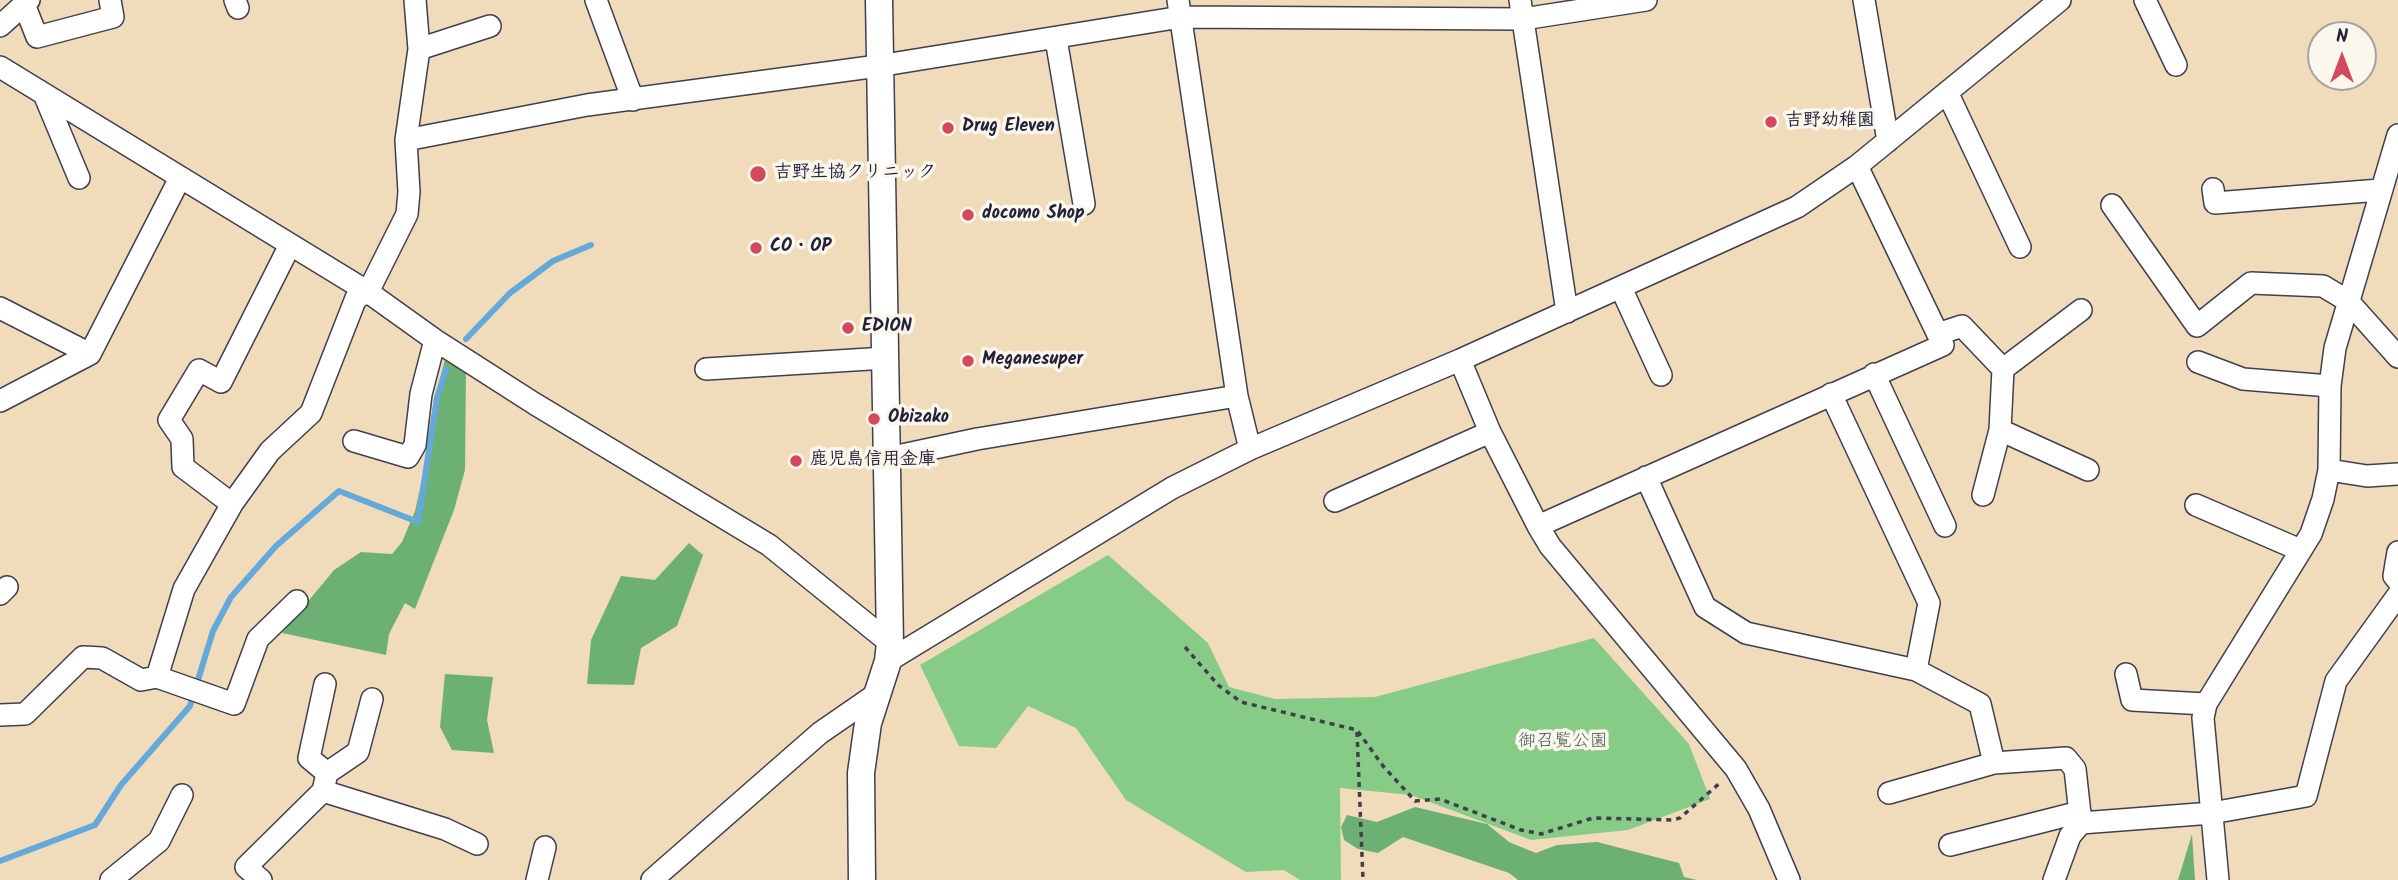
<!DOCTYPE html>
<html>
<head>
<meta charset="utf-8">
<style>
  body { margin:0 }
  #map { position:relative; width:2398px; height:880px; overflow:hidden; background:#f0dcbb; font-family:Kalam,sans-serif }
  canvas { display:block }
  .north { position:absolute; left:2307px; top:21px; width:70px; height:70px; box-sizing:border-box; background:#fbf7ec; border:2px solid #a4a2a5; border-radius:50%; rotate:0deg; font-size:19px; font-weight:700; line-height:28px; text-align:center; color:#22223b }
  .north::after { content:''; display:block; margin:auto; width:24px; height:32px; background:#d1495b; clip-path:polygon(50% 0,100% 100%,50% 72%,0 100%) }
</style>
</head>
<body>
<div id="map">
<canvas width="2398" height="880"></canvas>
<div class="north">N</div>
</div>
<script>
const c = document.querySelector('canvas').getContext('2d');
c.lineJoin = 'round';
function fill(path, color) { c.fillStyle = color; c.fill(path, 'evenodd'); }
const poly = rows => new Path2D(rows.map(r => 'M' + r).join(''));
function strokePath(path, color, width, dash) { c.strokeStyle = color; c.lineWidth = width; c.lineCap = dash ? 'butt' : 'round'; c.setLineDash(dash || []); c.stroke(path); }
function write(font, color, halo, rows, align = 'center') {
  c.font = font + ' Kalam,"Klee One",sans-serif'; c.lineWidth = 7; c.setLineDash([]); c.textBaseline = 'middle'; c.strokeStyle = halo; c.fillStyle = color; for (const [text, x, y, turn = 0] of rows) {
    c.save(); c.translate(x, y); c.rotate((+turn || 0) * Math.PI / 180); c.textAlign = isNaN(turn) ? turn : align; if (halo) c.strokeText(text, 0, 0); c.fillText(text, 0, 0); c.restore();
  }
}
fill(poly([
  [1108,555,1208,643,1229,687,1275,699,1375,697,1594,638,1689,744,1710,799,1628,830,1531,840,1411,795,1340,788,1341,880,1300,880,1284,870,1246,872,1126,800,1076,728,1028,706,996,748,959,746,920,665]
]), '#87cc86');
fill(poly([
  [445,359,466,369,465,470,454,510,415,609,405,603,389,634,386,655,282,633,334,570,361,552,392,554,402,542,415,511,426,462,432,413],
  [689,543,703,555,677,626,641,648,634,685,587,684,591,640,621,576,655,580],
  [445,674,493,677,487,720,494,753,452,750,440,727],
  [1415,807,1487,824,1509,842,1536,853,1557,845,1597,842,1679,863,1684,877,1697,880,1518,880,1509,873,1403,837,1378,853,1358,849,1344,840,1341,827,1347,815,1377,822],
  [2192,834,2195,880,2178,880]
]), '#6db073');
strokePath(poly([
  [466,339,510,293,553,261,591,245],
  [0,861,95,825,121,785,190,706,213,631,231,597,276,546,339,491,418,522,437,398,446,369]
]), '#65a9da', 6);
const minor = poly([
  [235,0,238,8],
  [596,0,633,100],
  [1178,0,1237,396,1250,449],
  [1520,0,1567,312],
  [1864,0,1888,141],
  [2145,0,2176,65],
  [24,4,37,37,113,17,110,0],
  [0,26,29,0],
  [1056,39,1084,204],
  [419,49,490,26],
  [0,67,368,292,435,340,535,404,769,545,890,643],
  [44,94,79,178],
  [1948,94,2020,247],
  [406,140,587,105,878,66,1181,17,1523,19,1646,0],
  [2213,189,2215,203,2380,190],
  [2112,205,2197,326,2251,283,2323,286,2348,301,2398,357],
  [1621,288,1661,375],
  [0,308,90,354],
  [1938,334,1962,326,2003,369,2000,430,1983,495],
  [1460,360,1490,432,1538,526,1550,546,1736,769,1759,809,1789,880],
  [2198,362,2243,379,2330,386],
  [706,369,886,358],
  [2003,369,2081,310],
  [1874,374,1945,526],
  [1831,394,1929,603,1916,670],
  [0,401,90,354,180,178],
  [2000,430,2088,470],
  [354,441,408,457,415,445,421,394,435,340],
  [888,458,977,439,1237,396],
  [2329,470,2367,476,2398,474],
  [1646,477,1705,607,1746,633,1916,670,1980,704,1994,763,2066,758,2075,769,2081,823],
  [1335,501,1490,432],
  [232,504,183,467,182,439,169,420,199,370,221,382,290,245],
  [2196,505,2300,550],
  [1538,526,1943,345,1857,166],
  [2398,552,2394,576,2398,581],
  [0,594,7,587],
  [888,661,1172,488,1250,449,1460,360,1797,207,1857,166,2060,0],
  [2126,674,2132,700,2206,704],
  [157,677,234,704,258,639,297,601],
  [0,715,25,714,83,657,102,658,141,680,157,677,184,589,232,504,270,451,311,413,356,298,368,292,407,214,409,192,406,140,419,49,415,0],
  [327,773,358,752,372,699],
  [323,791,327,773,309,758,325,684],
  [1889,793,1994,763],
  [1950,845,2080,812],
  [111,880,159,841,182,795],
  [261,880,246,867,323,791,445,829,477,844],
  [537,880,545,847],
  [652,880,820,733,878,693],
  [2054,880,2070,836,2081,823,2212,813,2306,796,2336,681,2398,595],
  [2218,880,2203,718,2206,704,2311,534,2323,499,2329,470,2330,386,2335,348,2398,135]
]);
const major = poly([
  [862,880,861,773,868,723,888,661,890,643,879,0]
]);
strokePath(minor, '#413e4e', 24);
strokePath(major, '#413e4e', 29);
strokePath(poly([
  [1185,647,1218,685,1241,702,1357,730,1383,766,1415,801,1440,799,1521,830,1541,834,1593,818,1672,820,1680,818,1721,782],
  [1357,732,1363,880]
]), '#413e4e', 3.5, [5, 5]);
strokePath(minor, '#fff', 21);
strokePath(major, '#fff', 26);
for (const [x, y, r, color] of [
  [1771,122,7,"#d1495b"],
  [948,128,7,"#d1495b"],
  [758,174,9,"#d1495b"],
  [968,215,7,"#d1495b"],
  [756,248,7,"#d1495b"],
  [848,328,7,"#d1495b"],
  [968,361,7,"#d1495b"],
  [874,419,7,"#d1495b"],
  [796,461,7,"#d1495b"]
]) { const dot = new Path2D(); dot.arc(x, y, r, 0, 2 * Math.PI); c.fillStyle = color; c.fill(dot); strokePath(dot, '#fbf7ec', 2.5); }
write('bold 18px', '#22223b', '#fbf7ec', [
  ["吉野幼稚園",1785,122],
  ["Drug Eleven",962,128],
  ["吉野生協クリニック",774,174],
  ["docomo Shop",982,215],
  ["CO・OP",770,248],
  ["EDION",862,328],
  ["Meganesuper",982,361],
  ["Obizako",888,419],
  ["鹿児島信用金庫",810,461]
], 'left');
write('18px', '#455e55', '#fbf7ec', [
  ["御召覧公園",1563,743]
]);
</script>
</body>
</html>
